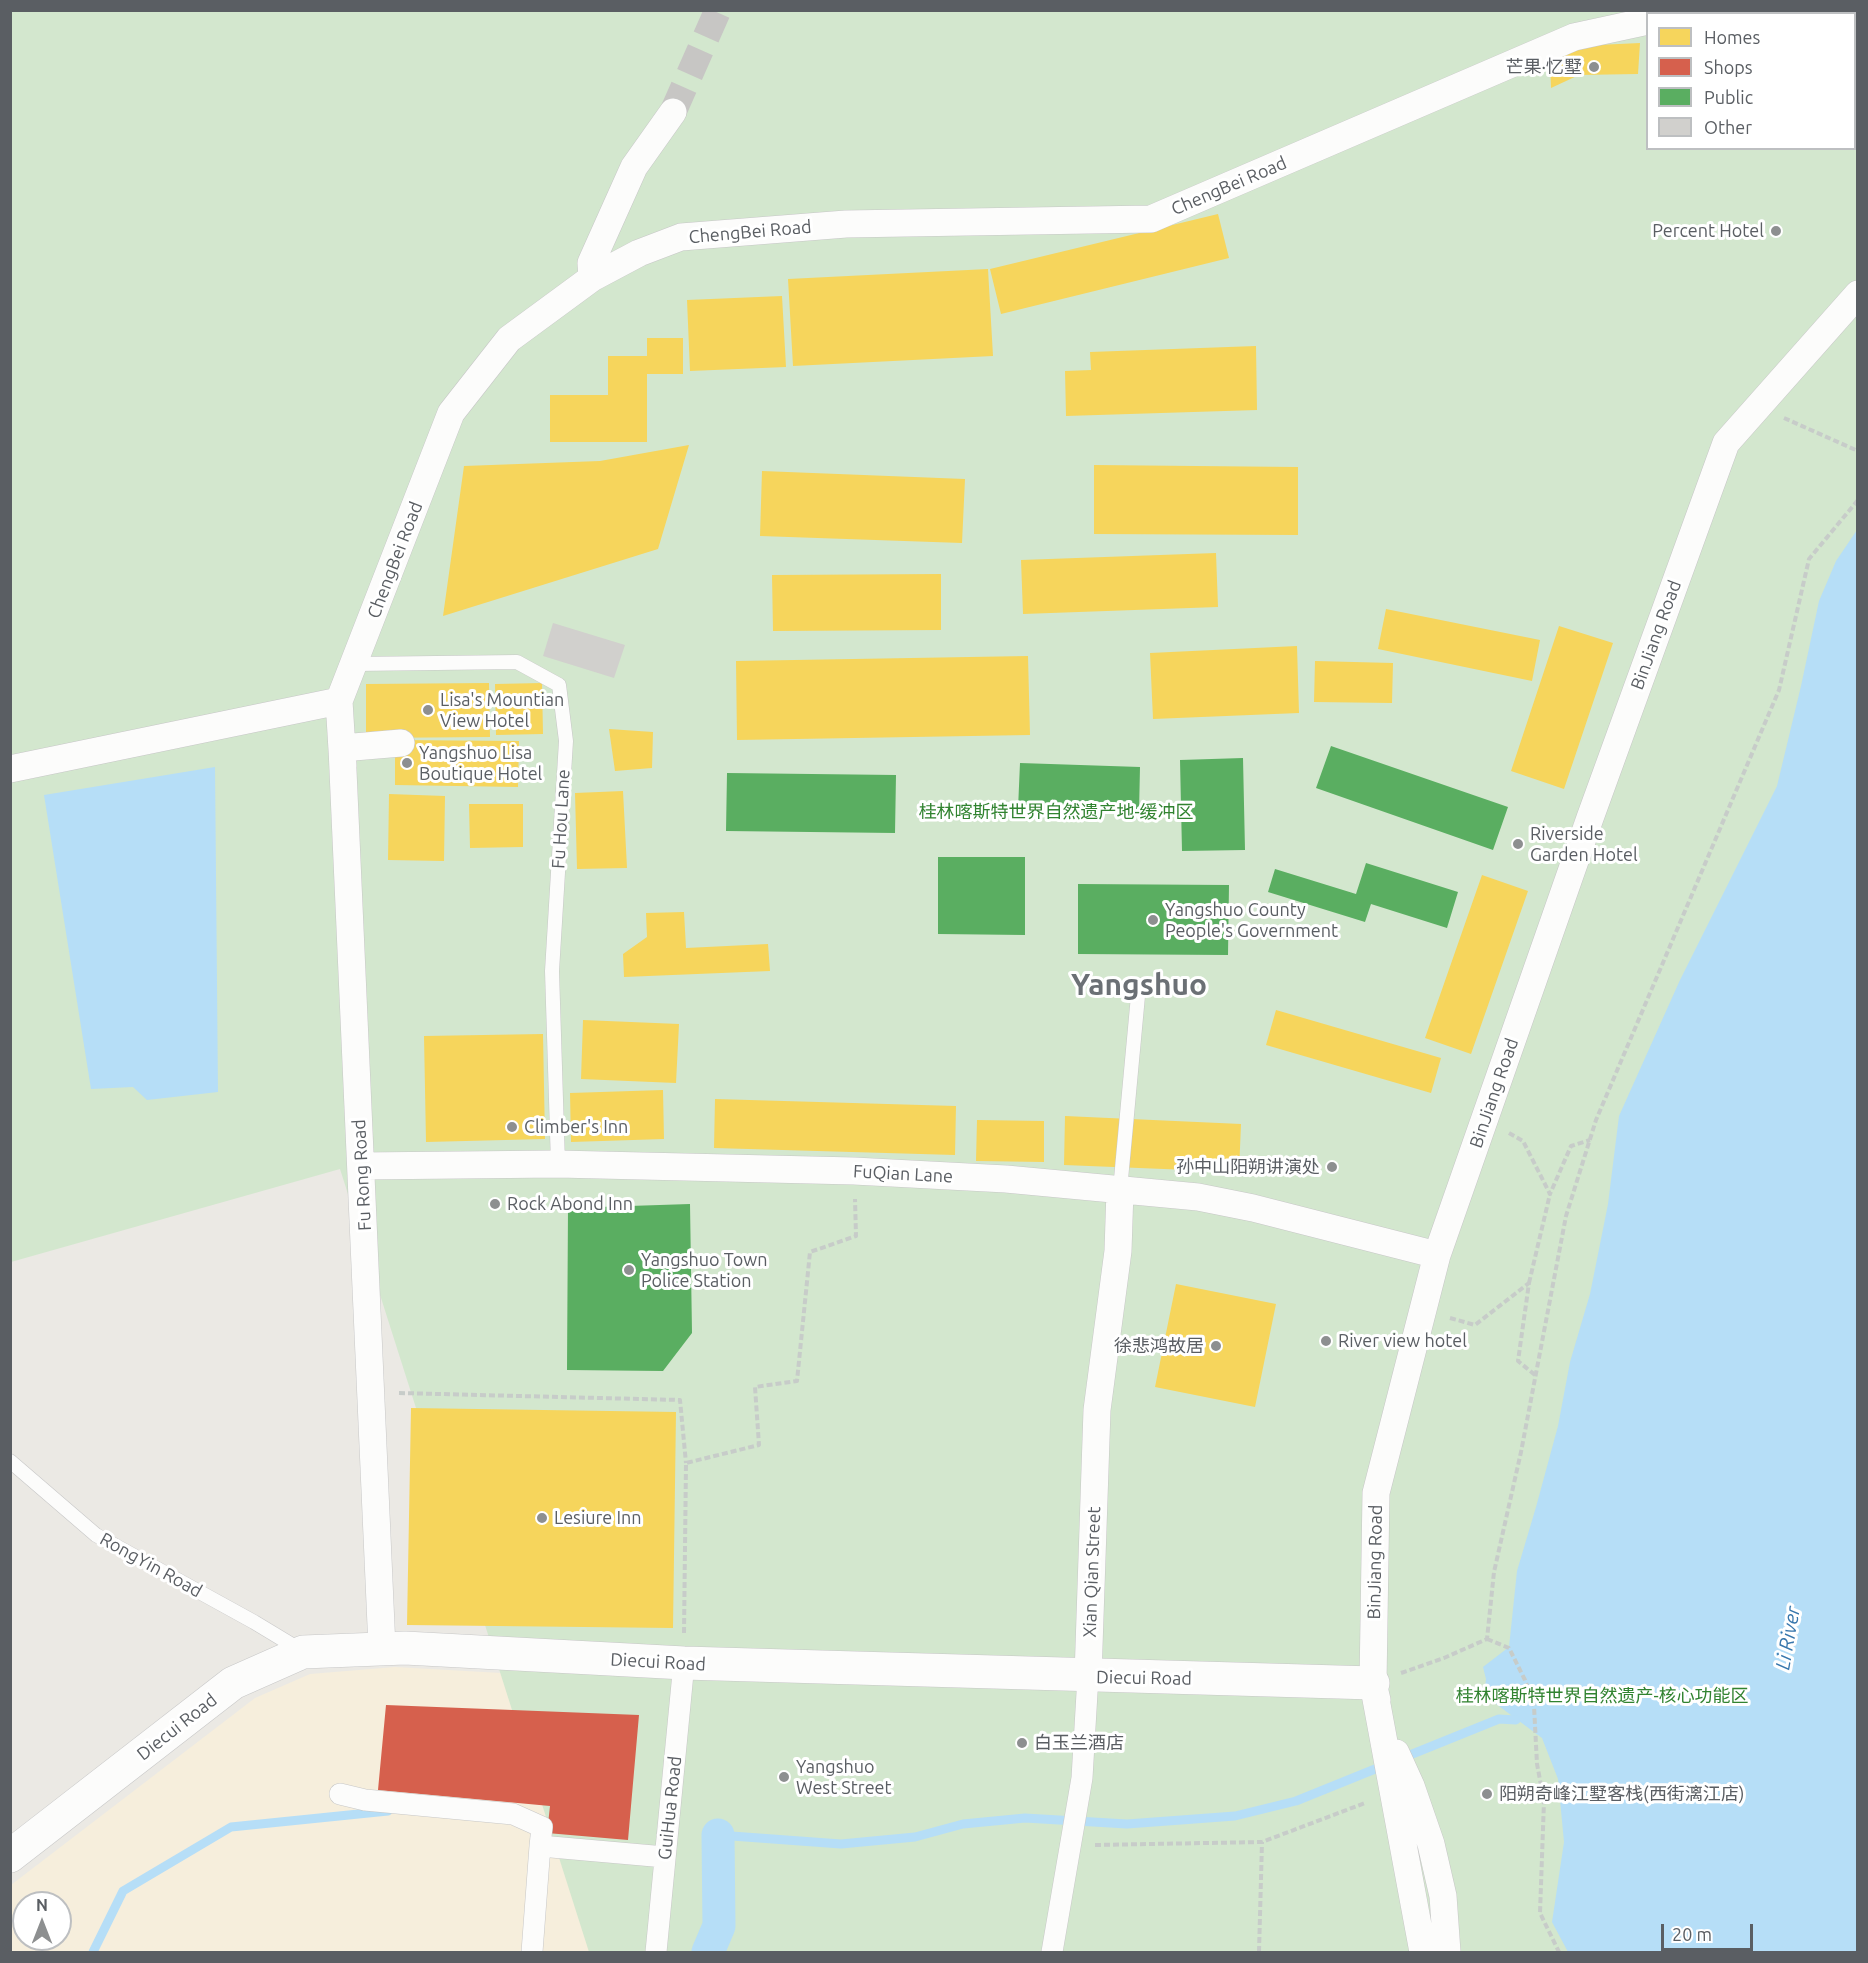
<!DOCTYPE html>
<html>
<head>
<meta charset="utf-8">
<style>
  body { margin:0 }
  #map { position:relative; width:1868px; height:1963px; overflow:hidden; background:#ebe9e4; font-family:Ubuntu,sans-serif }
  canvas { display:block }
  .frame { position:absolute; inset:0; border:12px solid #5a5e63; pointer-events:none }
  .legend { position:absolute; left:1646px; top:12px; width:210px; height:138px; box-sizing:border-box; background:#fff; border:2px solid #bdbfc1; margin:0; padding:8px 10px; list-style:none; font-size:18px; color:#5a5e63 }
  .legend li { display:flex; align-items:center; gap:12px; height:30px }
  .legend b { width:30px; border:2px solid #bdbfc1 }
  .north { position:absolute; left:12px; top:1891px; width:60px; height:60px; box-sizing:border-box; background:#fff; border:2px solid #bdbfc1; border-radius:50%; rotate:0deg; font-size:16px; font-weight:700; line-height:24px; text-align:center; color:#5a5e63 }
  .north::after { content:''; display:block; margin:auto; width:21px; height:27px; background:#8d8f90; clip-path:polygon(50% 0,100% 100%,50% 72%,0 100%) }
  .scale { position:absolute; left:1661px; top:1924px; width:92px; height:27px; box-sizing:border-box; border:3px solid #5a5e63; border-top:0; padding-left:8px; font-size:18px; line-height:21px; white-space:nowrap; color:#5a5e63; -webkit-text-stroke:4px #fff; paint-order:stroke }
</style>
</head>
<body>
<div id="map">
<canvas width="1868" height="1963"></canvas>
<div class="frame"></div>
<ul class="legend">
<li><b style="height:16px;background:#f6d55c"></b>Homes</li>
<li><b style="height:16px;background:#d6604d"></b>Shops</li>
<li><b style="height:16px;background:#5aae61"></b>Public</li>
<li><b style="height:16px;background:#d1d0cd"></b>Other</li>
</ul>
<div class="north">N</div>
<div class="scale">20 m</div>
</div>
<script>
const c = document.querySelector('canvas').getContext('2d');
c.lineJoin = 'round';
function fill(path, color) { c.fillStyle = color; c.fill(path, 'evenodd'); }
const poly = rows => new Path2D(rows.map(r => 'M' + r).join(''));
function strokePath(path, color, width, dash) { c.strokeStyle = color; c.lineWidth = width; c.lineCap = dash ? 'butt' : 'round'; c.setLineDash(dash || []); c.stroke(path); }
function write(font, color, halo, rows, align = 'center') {
  c.font = font + ' Ubuntu,"Noto Sans SC",sans-serif'; c.lineWidth = 6; c.setLineDash([]); c.textBaseline = 'middle'; c.strokeStyle = halo; c.fillStyle = color; for (const [text, x, y, turn = 0] of rows) {
    c.save(); c.translate(x, y); c.rotate((+turn || 0) * Math.PI / 180); c.textAlign = isNaN(turn) ? turn : align; if (halo) c.strokeText(text, 0, 0); c.fillText(text, 0, 0); c.restore();
  }
}
fill(poly([
  [395,1667,732,1686,1470,1952,11,1952,11,1885,255,1698,310,1674],
  [24,1903,60,1903,60,1939,24,1939]
]), '#f6eedc');
fill(poly([
  [10,11,1857,11,1857,1952,589,1952,340,1169,11,1262],
  [1648,14,1854,14,1854,148,1648,148]
]), '#d3e7ce');
fill(poly([
  [1857,530,1857,1952,1568,1952,1552,1922,1564,1842,1558,1779,1542,1738,1484,1695,1486,1679,1483,1667,1509,1647,1517,1571,1536,1507,1558,1426,1570,1362,1590,1294,1608,1204,1619,1116,1680,980,1777,786,1801,686,1819,601,1836,561],
  [215,767,218,1092,147,1100,133,1087,91,1089,44,795]
]), '#b6def7');
fill(poly([
  [1640,43,1638,74,1579,75,1551,88,1550,60,1576,46],
  [1218,214,1229,258,1001,314,990,269],
  [988,269,993,356,793,366,788,279],
  [782,296,786,367,690,371,687,300],
  [647,338,683,338,683,374,647,374,647,442,550,442,550,395,608,395,608,356,647,356],
  [1256,346,1257,410,1066,416,1065,371,1091,370,1090,352],
  [689,445,658,549,443,616,464,466,600,461],
  [1094,465,1298,467,1298,535,1094,534],
  [762,471,965,479,962,543,760,536],
  [1216,553,1218,607,1023,614,1021,560],
  [941,574,941,630,773,631,772,575],
  [1386,609,1540,640,1532,681,1378,649],
  [1559,626,1613,643,1564,789,1511,771],
  [1297,646,1299,713,1153,719,1150,653],
  [1028,656,1030,735,737,740,736,661],
  [1315,661,1393,663,1392,703,1314,702],
  [489,683,490,737,366,738,366,684],
  [542,683,543,734,496,735,495,684],
  [609,729,653,732,652,768,615,771],
  [395,740,519,741,518,787,395,785],
  [623,791,627,868,577,869,575,793],
  [389,794,445,796,444,861,388,860],
  [469,804,523,804,523,847,470,848],
  [1482,875,1528,891,1471,1054,1425,1038],
  [684,912,686,948,768,944,770,971,624,977,623,954,647,937,646,913],
  [1276,1010,1441,1058,1431,1093,1266,1045],
  [583,1020,679,1024,676,1083,581,1079],
  [543,1034,545,1139,426,1142,424,1036],
  [663,1090,664,1139,571,1142,570,1093],
  [715,1099,956,1106,955,1155,714,1148],
  [1065,1116,1241,1124,1239,1172,1064,1165],
  [977,1120,1044,1121,1044,1162,976,1161],
  [1176,1284,1276,1304,1255,1407,1155,1387],
  [411,1408,676,1412,673,1628,407,1625]
]), '#f6d55c');
fill(poly([
  [386,1705,639,1715,628,1840,547,1833,550,1806,378,1790]
]), '#d6604d');
fill(poly([
  [1331,746,1508,807,1493,850,1316,788],
  [1243,758,1245,850,1182,851,1180,760],
  [1020,763,1140,767,1139,813,1018,809],
  [727,773,896,775,895,833,726,831],
  [938,857,1025,857,1025,935,938,934],
  [1366,863,1458,892,1447,928,1371,904,1365,922,1268,892,1275,869,1356,894],
  [1078,884,1229,885,1228,955,1078,954],
  [690,1204,692,1333,663,1371,567,1370,568,1208]
]), '#5aae61');
strokePath(poly([
  [1400,1759,1499,1719,1516,1720],
  [718,1835,841,1844,915,1837,963,1824,1025,1818,1127,1824,1235,1816,1296,1801,1385,1765],
  [93,1952,123,1891,231,1827,388,1811]
]), '#b6def7', 9);
strokePath(poly([
  [708,1952,719,1926,718,1835]
]), '#b6def7', 33);
fill(poly([
  [553,623,625,645,614,678,543,656]
]), '#d1d0cd');
strokePath(poly([
  [673,112,718,10]
]), '#c7c6c4', 27, [27, 14]);
const service = poly([
  [355,664,517,662,559,685,566,741,552,971,558,1164],
  [1120,1190,1139,985],
  [10,1461,96,1535,254,1622,302,1651]
]);
const pedestrian = poly([
  [340,1794,365,1800,513,1814,542,1827,540,1846,665,1857],
  [532,1952,540,1846],
  [656,1952,684,1663],
  [1052,1952,1082,1778,1088,1676]
]);
const minor = poly([
  [1681,14,1694,10],
  [592,278,591,263,634,167,673,112],
  [339,701,343,766],
  [401,743,342,748,382,1648,403,1649],
  [10,769,339,701,451,413,509,339,592,278,639,253,681,237,846,224,1151,219,1574,37,1648,21],
  [361,1166,558,1164,854,1171,1006,1179,1198,1197,1253,1208,1437,1255],
  [1088,1676,1097,1410,1118,1251,1120,1190],
  [1353,1683,1373,1683,1423,1952],
  [1377,1700,1373,1683,1376,1493,1437,1255,1590,818,1726,443,1858,294],
  [1396,1753,1411,1786,1431,1844,1443,1896,1447,1952]
]);
const tertiary = poly([
  [10,1856,233,1683,303,1652,405,1648,684,1663,1373,1683]
]);
strokePath(service, '#c7c7c7', 15);
strokePath(pedestrian, '#c7c7c7', 22);
strokePath(minor, '#c7c7c7', 28);
strokePath(tertiary, '#c7c7c7', 34);
strokePath(poly([
  [1784,418,1858,451],
  [1509,1133,1523,1141,1550,1194,1571,1146,1590,1140],
  [1529,1283,1550,1194],
  [1450,1318,1475,1325,1529,1283,1518,1361,1535,1375],
  [399,1393,680,1400,686,1463],
  [684,1633,686,1463,759,1445,755,1387,797,1381,810,1252,856,1236,855,1199],
  [1487,1639,1509,1648,1525,1680,1534,1706,1537,1764,1544,1801,1540,1913,1559,1952],
  [1401,1673,1444,1658,1487,1639,1494,1572,1521,1452,1566,1216,1596,1120,1779,690,1809,559,1858,500],
  [1095,1845,1262,1842,1365,1803],
  [1259,1952,1262,1842]
]), '#c7ccc9', 4, [6, 3]);
strokePath(service, '#fcfcfb', 14);
strokePath(pedestrian, '#fcfcfb', 21);
strokePath(minor, '#fcfcfb', 27);
strokePath(tertiary, '#fcfcfb', 33);
for (const [x, y, r, color] of [
  [1594,67,6,"#8d8f90"],
  [1776,231,6,"#8d8f90"],
  [428,710,6,"#8d8f90"],
  [407,763,6,"#8d8f90"],
  [1518,844,6,"#8d8f90"],
  [1153,920,6,"#8d8f90"],
  [512,1127,6,"#8d8f90"],
  [1332,1167,6,"#8d8f90"],
  [495,1204,6,"#8d8f90"],
  [629,1270,6,"#8d8f90"],
  [1326,1341,6,"#8d8f90"],
  [1216,1346,6,"#8d8f90"],
  [542,1518,6,"#8d8f90"],
  [1022,1743,6,"#8d8f90"],
  [784,1777,6,"#8d8f90"],
  [1487,1794,6,"#8d8f90"]
]) { const dot = new Path2D(); dot.arc(x, y, r, 0, 2 * Math.PI); c.fillStyle = color; c.fill(dot); strokePath(dot, '#fff', 2); }
write('18px', '#5a5e63', '#fff', [
  ["芒果·忆墅",1582,67,"right"],
  ["Percent Hotel",1764,231,"right"],
  ["Lisa's Mountian",440,700],
  ["View Hotel",440,721],
  ["Yangshuo Lisa",419,753],
  ["Boutique Hotel",419,774],
  ["Riverside",1530,834],
  ["Garden Hotel",1530,855],
  ["Yangshuo County",1165,910],
  ["People's Government",1165,931],
  ["Climber's Inn",524,1127],
  ["孙中山阳朔讲演处",1320,1167,"right"],
  ["Rock Abond Inn",507,1204],
  ["Yangshuo Town",641,1260],
  ["Police Station",641,1281],
  ["River view hotel",1338,1341],
  ["徐悲鸿故居",1204,1346,"right"],
  ["Lesiure Inn",554,1518],
  ["白玉兰酒店",1034,1743],
  ["Yangshuo",796,1767],
  ["West Street",796,1788],
  ["阳朔奇峰江墅客栈(西街漓江店)",1499,1794]
], 'left');
write('18px', '#5a5e63', '#fff', [
  ["ChengBei Road",1229,186,-23],
  ["ChengBei Road",750,232,-5],
  ["ChengBei Road",395,560,-69],
  ["BinJiang Road",1656,635,-70],
  ["Fu Hou Lane",561,819,-87],
  ["BinJiang Road",1494,1093,-71],
  ["FuQian Lane",903,1174,3],
  ["Fu Rong Road",362,1175,-93],
  ["BinJiang Road",1375,1562,-89],
  ["RongYin Road",151,1565,29],
  ["Xian Qian Street",1092,1572,-88],
  ["Diecui Road",658,1662,3],
  ["Diecui Road",1144,1678,1],
  ["Diecui Road",177,1727,-38],
  ["GuiHua Road",670,1808,-84]
]);
write('18px', '#318330', '#fff', [
  ["桂林喀斯特世界自然遗产地-缓冲区",1056,812],
  ["桂林喀斯特世界自然遗产-核心功能区",1602,1696]
]);
write('italic 20px', '#3776ac', '#fff', [
  ["Li River",1788,1638,-80]
]);
write('bold 30px', '#6b7075', '#fff', [
  ["Yangshuo",1139,985]
]);
</script>
</body>
</html>
